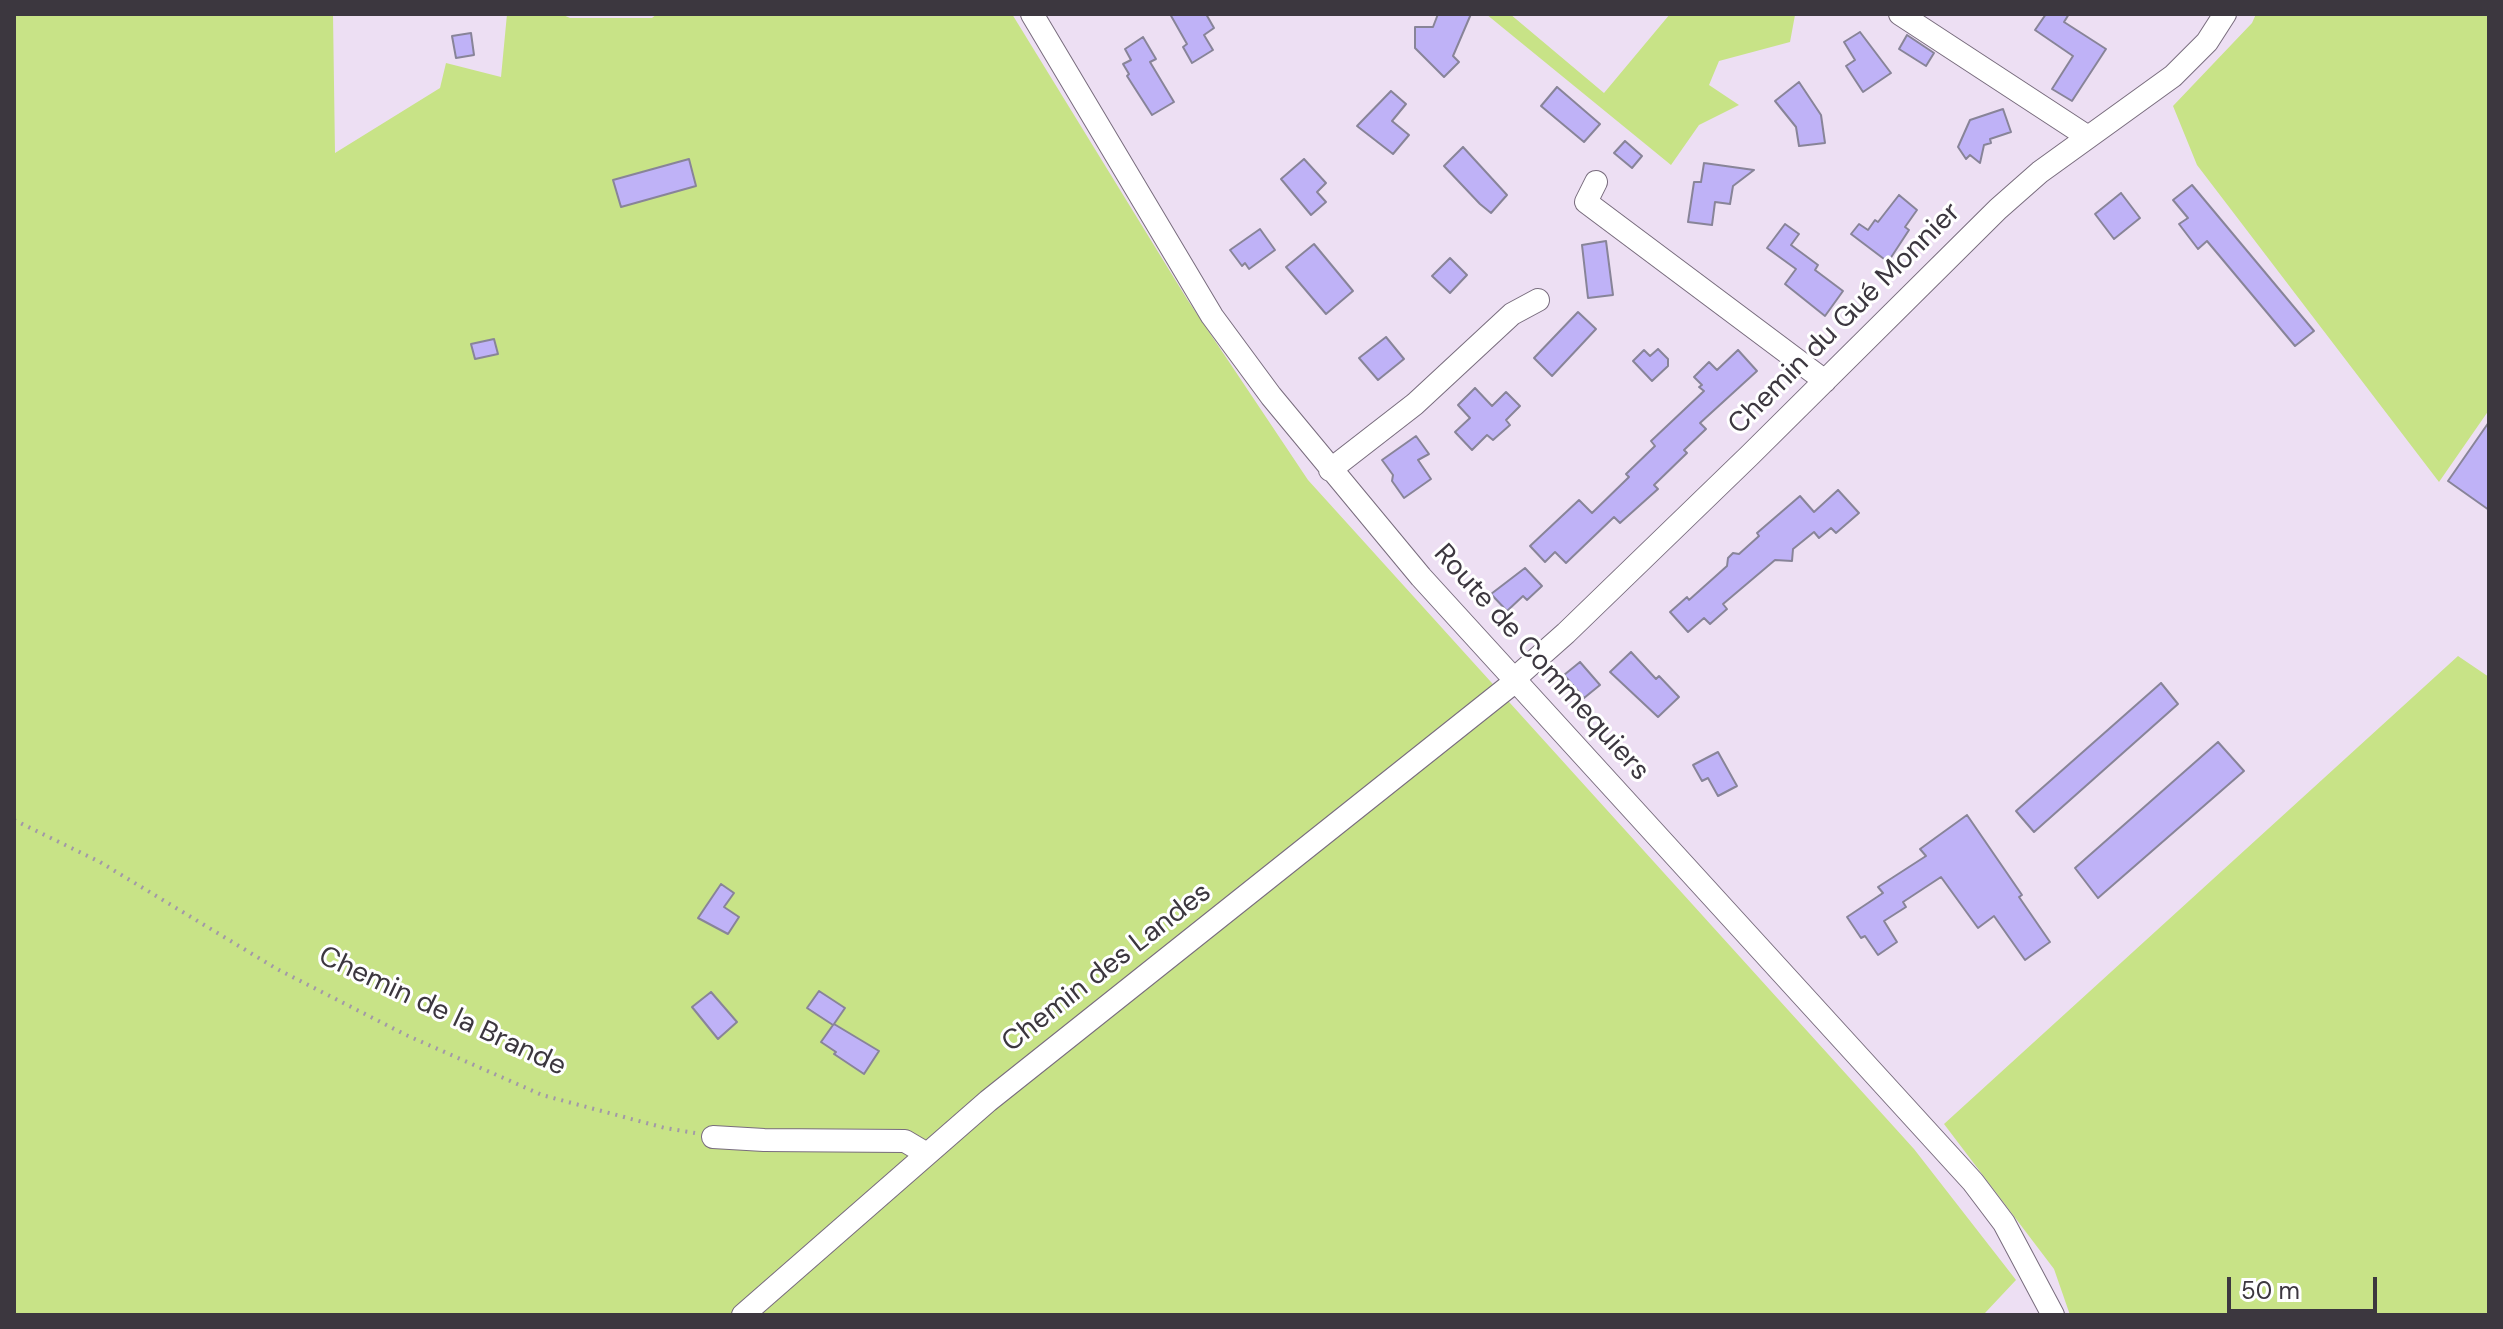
<!DOCTYPE html>
<html>
<head>
<meta charset="utf-8">
<style>
  body { margin:0 }
  #map { position:relative; width:2503px; height:1329px; overflow:hidden; background:#eddff3; font-family:"DM Sans",sans-serif }
  canvas { display:block }
  .frame { position:absolute; inset:0; border:16px solid #3c373f; pointer-events:none }
  .scale { position:absolute; left:2227px; top:1277px; width:150px; height:36px; box-sizing:border-box; border:4px solid #3c373f; border-top:0; padding-left:10px; font-size:24px; line-height:28px; white-space:nowrap; color:#3c373f; -webkit-text-stroke:6px #fff; paint-order:stroke }
</style>
</head>
<body>
<div id="map">
<canvas width="2503" height="1329"></canvas>
<div class="frame"></div>
<div class="scale">50 m</div>
</div>
<script>
const c = document.querySelector('canvas').getContext('2d');
c.lineJoin = 'round';
function fill(path, color) { c.fillStyle = color; c.fill(path, 'evenodd'); }
const poly = rows => new Path2D(rows.map(r => 'M' + r).join(''));
function strokePath(path, color, width, dash) { c.strokeStyle = color; c.lineWidth = width; c.lineCap = dash ? 'butt' : 'round'; c.setLineDash(dash || []); c.stroke(path); }
function write(font, color, halo, rows, align = 'center') {
  c.font = font + ' "DM Sans",sans-serif'; c.lineWidth = 6; c.setLineDash([]); c.textBaseline = 'middle'; c.strokeStyle = halo; c.fillStyle = color; for (const [text, x, y, turn = 0] of rows) {
    c.save(); c.translate(x, y); c.rotate((+turn || 0) * Math.PI / 180); c.textAlign = isNaN(turn) ? turn : align; if (halo) c.strokeText(text, 0, 0); c.fillText(text, 0, 0); c.restore();
  }
}
fill(poly([
  [14,14,333,14,335,153,440,88,446,63,501,77,507,14,561,14,570,18,652,18,657,14,1012,14,1187,299,1308,480,1914,1149,2016,1280,1985,1313,2028,1315,14,1315],
  [1486,14,1510,14,1604,93,1670,14,1795,15,1790,42,1719,61,1709,85,1739,105,1699,125,1671,165],
  [2256,14,2489,14,2489,410,2439,482,2197,165,2173,106,2252,23],
  [2458,656,2489,677,2489,1315,2070,1315,2054,1269,1944,1124]
]), '#c8e387');
const building = poly([
  [1170,14,1206,14,1214,28,1204,35,1213,50,1192,63,1183,47,1187,44,1170,14],
  [1438,14,1471,14,1453,56,1459,62,1444,77,1415,48,1415,27,1433,27,1438,14],
  [2046,14,2069,14,2064,22,2106,49,2072,101,2052,89,2073,56,2035,30,2046,14],
  [1860,32,1891,73,1863,92,1846,66,1855,60,1844,42,1860,32],
  [471,33,474,55,456,58,452,36,471,33],
  [1907,35,1934,53,1926,66,1899,49,1907,35],
  [1143,37,1156,59,1150,62,1174,102,1152,115,1127,76,1129,74,1123,64,1131,60,1125,49,1143,37],
  [1799,82,1821,115,1825,143,1799,146,1796,127,1775,101,1799,82],
  [1557,87,1600,124,1584,142,1541,106,1557,87],
  [1391,91,1406,104,1392,121,1409,135,1393,154,1357,126,1391,91],
  [2003,109,2011,132,1990,139,1991,143,1984,145,1980,163,1970,155,1966,159,1958,147,1970,120,2003,109],
  [1625,141,1642,156,1632,168,1614,153,1625,141],
  [1463,147,1507,195,1491,213,1480,204,1444,166,1463,147],
  [689,159,696,186,621,207,613,180,689,159],
  [1304,159,1326,183,1317,192,1326,202,1311,215,1281,179,1304,159],
  [1704,163,1754,170,1733,186,1730,204,1715,202,1712,225,1688,222,1694,182,1701,182,1704,163],
  [2192,185,2314,331,2295,346,2207,241,2198,249,2179,224,2188,218,2173,200,2192,185],
  [2121,193,2140,218,2114,239,2095,214,2121,193],
  [1899,195,1917,210,1905,227,1909,230,1888,262,1851,234,1859,224,1868,230,1875,220,1878,222,1899,195],
  [1785,224,1799,234,1791,245,1818,265,1815,270,1843,291,1825,316,1785,284,1796,269,1767,248,1785,224],
  [1260,229,1275,250,1249,269,1245,263,1242,266,1230,250,1260,229],
  [1606,241,1613,295,1588,298,1582,245,1606,241],
  [1314,244,1353,291,1326,314,1286,267,1314,244],
  [1450,258,1467,275,1450,293,1432,276,1450,258],
  [1578,312,1596,329,1552,376,1534,358,1578,312],
  [1386,337,1404,359,1378,380,1359,358,1386,337],
  [494,339,498,354,475,359,471,344,494,339],
  [1658,349,1668,359,1668,366,1652,381,1633,361,1644,350,1650,356,1658,349],
  [1738,350,1757,371,1700,423,1706,429,1684,450,1687,453,1654,485,1658,489,1620,523,1614,517,1566,563,1555,552,1545,562,1530,546,1579,500,1592,513,1629,477,1626,474,1655,446,1651,441,1704,391,1699,387,1702,385,1694,377,1709,362,1717,370,1738,350],
  [1475,388,1492,406,1506,392,1520,406,1506,420,1510,425,1493,440,1487,435,1472,450,1455,432,1470,418,1458,405,1475,388],
  [2489,422,2489,510,2448,481,2489,422],
  [1416,436,1429,454,1418,460,1431,479,1404,498,1392,481,1393,475,1382,460,1416,436],
  [1838,490,1859,513,1836,533,1831,528,1819,538,1814,532,1793,549,1792,561,1775,560,1723,604,1727,609,1710,624,1704,618,1688,632,1670,612,1687,597,1689,600,1727,566,1728,558,1733,553,1739,554,1759,536,1757,533,1800,496,1814,512,1838,490],
  [1525,568,1542,586,1527,600,1523,596,1507,611,1491,594,1525,568],
  [1631,652,1656,679,1659,676,1679,697,1658,717,1610,672,1631,652],
  [1580,662,1600,685,1584,698,1564,675,1580,662],
  [2161,683,2178,704,2034,832,2016,811,2161,683],
  [2218,742,2244,771,2098,898,2075,868,2218,742],
  [1718,752,1737,786,1718,796,1708,778,1702,781,1693,765,1718,752],
  [1967,815,2022,895,2019,897,2050,942,2025,960,1994,916,1978,928,1941,877,1903,902,1906,907,1884,921,1897,942,1878,955,1865,936,1861,938,1847,917,1883,893,1878,887,1926,856,1920,849,1967,815],
  [721,884,734,893,724,907,739,917,728,934,698,918,721,884],
  [819,991,845,1008,834,1024,879,1051,864,1074,834,1054,836,1052,821,1042,833,1025,807,1008,819,991],
  [711,992,737,1022,718,1039,692,1007,711,992]
]);
fill(building, '#bfb2f7');
strokePath(building, '#888498', 2);
const minor = poly([
  [1032,14,1212,316,1271,396,1421,577,1973,1182,2004,1223,2053,1315],
  [1900,14,2088,137],
  [1596,182,1586,202,1825,381],
  [1330,470,1415,404,1512,314,1538,300],
  [713,1137,764,1140,905,1141,927,1154],
  [743,1315,988,1101,1517,680,1522,672,1566,633,1750,455,1998,209,2040,172,2173,76,2207,42,2225,14]
]);
strokePath(minor, '#786c7d', 24);
strokePath(poly([
  [14,820,100,862,277,969,406,1035,542,1095,665,1128,695,1133]
]), '#a298a7', 4, [2, 6]);
strokePath(minor, '#fff', 22);
write('28px', '#3c373f', '#fff', [
  ["Chemin du Gué Monnier",1845,319,-45],
  ["Route de Commequiers",1541,663,48],
  ["Chemin des Landes",1107,968,-38],
  ["Chemin de la Brande",442,1012,25]
]);
</script>
</body>
</html>
